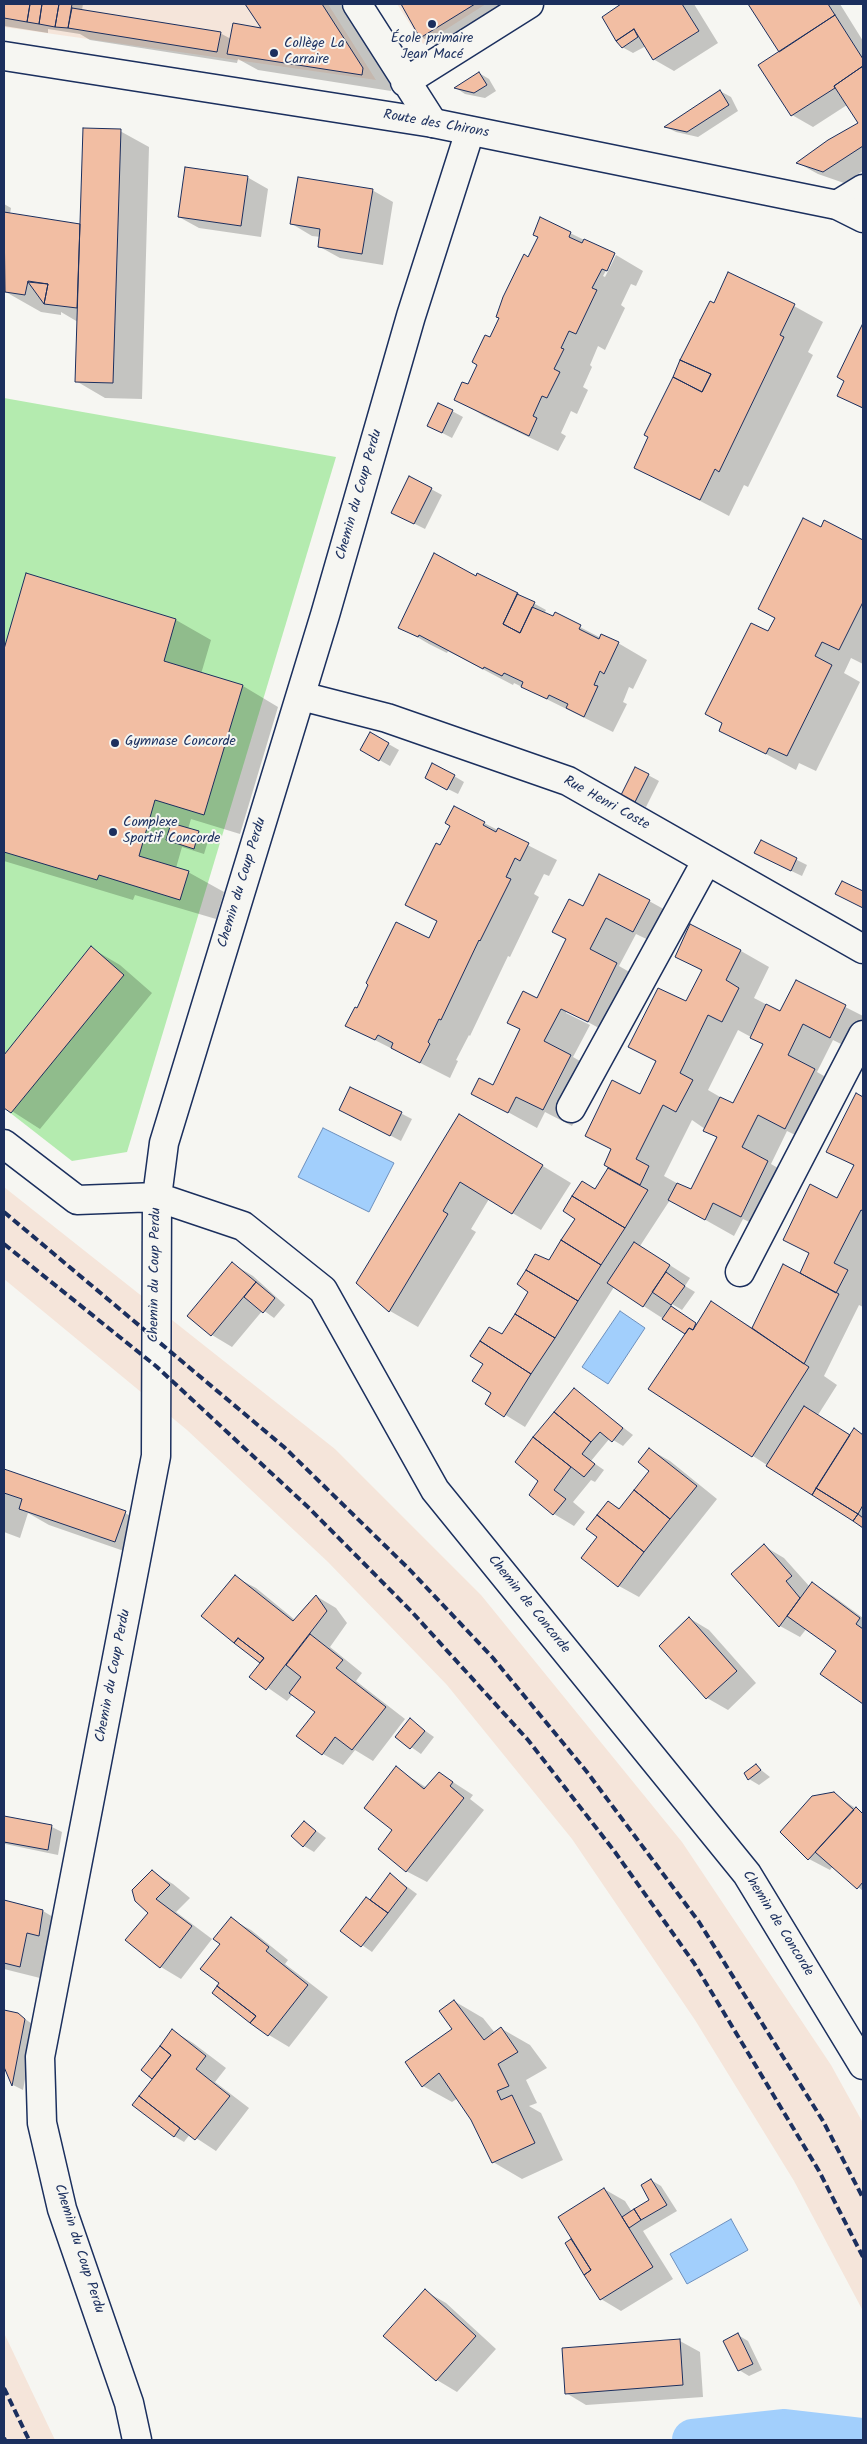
<!DOCTYPE html>
<html>
<head>
<meta charset="utf-8">
<style>
  body { margin:0 }
  #map { position:relative; width:867px; height:2444px; overflow:hidden; background:#f6f6f2; font-family:Kalam,sans-serif }
  canvas { display:block }
  .frame { position:absolute; inset:0; border:5px solid #1b2f5e; pointer-events:none }
</style>
</head>
<body>
<div id="map">
<canvas width="867" height="2444"></canvas>
<div class="frame"></div>
</div>
<script>
const c = document.querySelector('canvas').getContext('2d');
c.lineJoin = 'round';
function fill(path, color) { c.fillStyle = color; c.fill(path, 'evenodd'); }
const poly = rows => new Path2D(rows.map(r => 'M' + r).join(''));
function strokePath(path, color, width, dash) { c.strokeStyle = color; c.lineWidth = width; c.lineCap = dash ? 'butt' : 'round'; c.setLineDash(dash || []); c.stroke(path); }
function write(font, color, halo, rows, align = 'center') {
  c.font = font + ' Kalam,sans-serif'; c.lineWidth = 4; c.setLineDash([]); c.textBaseline = 'middle'; c.strokeStyle = halo; c.fillStyle = color; for (const [text, x, y, turn = 0] of rows) {
    c.save(); c.translate(x, y); c.rotate((+turn || 0) * Math.PI / 180); c.textAlign = isNaN(turn) ? turn : align; if (halo) c.strokeText(text, 0, 0); c.fillText(text, 0, 0); c.restore();
  }
}
fill(poly([
  [4,4,328,4,376,80,4,27],
  [397,4,486,4,423,44],
  [4,1187,335,1449,481,1595,682,1842,831,2065,863,2123,863,2311,794,2181,695,2020,572,1839,447,1685,328,1562,187,1430,4,1279],
  [4,2333,55,2440,4,2440]
]), '#f5e5da');
fill(poly([
  [4,398,336,457,127,1152,72,1161,4,1108]
]), '#b4ebaf');
const water = poly([
  [323,1128,394,1163,369,1212,298,1177,323,1128],
  [620,1311,645,1328,608,1384,582,1367,620,1311],
  [731,2219,748,2250,687,2284,670,2254,731,2219]
]);
fill(water, '#a2cffc');
strokePath(water, '#6c8fbd', 1);
fill(poly([
  [4,4,83,4,82,10,220,33,231,39,263,30,247,4,340,4,392,86,391,91,258,70,238,59,237,63,90,40,80,34,48,29,48,33,4,26],
  [402,4,530,4,450,53,421,37],
  [624,4,694,4,718,43,674,71,653,59,646,46,633,53,622,47,603,17],
  [749,4,840,4,863,41,863,171,844,183,818,174,798,163,859,124,847,105,813,127,792,115,780,52],
  [479,73,489,79,496,91,485,98,465,94,456,88],
  [720,91,731,97,738,111,698,137,676,132,666,127],
  [120,131,149,147,142,399,105,398,76,381,78,322,61,312,61,315,41,312,4,291,4,204,11,208,10,214,81,226],
  [247,177,268,189,261,237,199,228,179,217],
  [372,190,393,202,383,265,340,258,320,247,321,237,312,236,292,224],
  [570,233,615,255,603,276,605,277,616,255,643,271,636,286,631,284,621,305,625,308,605,350,598,346,590,365,592,367,583,387,588,390,577,414,571,411,561,433,566,436,558,451,484,416,456,399,468,386,529,258],
  [729,274,794,306,823,322,808,352,813,355,748,487,744,485,729,516,635,467],
  [863,325,863,409,839,395,845,381,839,377],
  [452,411,463,417,452,438,429,426],
  [431,489,442,495,425,529,403,518],
  [825,522,863,542,863,664,851,658,844,673,860,682,816,771,799,763,796,770,721,730],
  [27,575,176,620,211,640,201,674,243,686,278,707,240,834,191,819,188,829,209,838,204,854,182,847,176,868,188,872,224,892,216,919,135,895,133,900,4,861,4,653],
  [477,578,517,594,546,610,544,614,553,618,555,614,601,638,602,636,618,643,647,660,633,689,629,687,623,702,627,704,613,732,514,683,513,685,448,651,447,653,429,644,400,627],
  [371,734,399,750,390,766,362,750],
  [648,775,659,781,646,807,633,801],
  [454,776,464,782,458,794,436,783],
  [484,823,557,860,549,876,544,874,534,894,539,897,510,957,508,956,470,1036,469,1035,456,1060,458,1061,450,1078,347,1026,358,1010,429,940,438,922,407,905,441,847],
  [761,842,807,865,802,876,766,859],
  [649,901,678,917,663,947,636,934,619,966,645,981,617,1038,566,1010,566,1013,590,1025,573,1057,599,1072,572,1126,545,1112,537,1128,473,1093,493,1087,520,1030,509,1023,537,999,583,908],
  [91,948,120,965,152,993,40,1129,4,1106,4,1057],
  [741,951,769,967,754,998,781,1012,796,982,863,1016,863,1046,859,1053,833,1040,817,1072,843,1087,814,1144,787,1131,771,1164,797,1179,770,1232,743,1219,734,1236,670,1200,640,1246,690,1278,685,1286,695,1292,682,1310,672,1304,671,1307,698,1325,712,1303,753,1328,800,1274,810,1254,784,1239,838,1200,854,1166,828,1151,856,1095,863,1098,863,1307,859,1305,824,1376,837,1385,818,1415,851,1436,854,1430,863,1435,863,1527,753,1456,687,1334,614,1287,525,1427,486,1403,493,1393,502,1336,595,1190,622,1174,612,1150,586,1135,640,1095,657,1062,630,1046,686,1003,702,971,676,956],
  [738,1030,764,1044,734,1105,708,1090],
  [692,1120,718,1138,691,1191,664,1176],
  [351,1088,412,1119,401,1141,340,1110],
  [488,1133,571,1183,541,1230,489,1199,471,1229,476,1232,418,1327,390,1311,358,1283],
  [233,1264,253,1276,285,1305,274,1318,263,1310,232,1347,212,1335],
  [574,1390,633,1435,623,1446,610,1438,591,1461,604,1470,595,1482,591,1480,573,1502,585,1512,574,1526,554,1514,540,1481,538,1441],
  [649,1449,670,1461,717,1499,639,1597,619,1586,599,1536,609,1502,621,1509,651,1471],
  [4,1470,125,1513,154,1529,144,1558,49,1525,28,1513,20,1538,4,1532],
  [764,1546,784,1558,810,1587,812,1584,833,1596,863,1618,863,1702,821,1674,838,1651,807,1628,800,1637,780,1626],
  [235,1577,256,1588,295,1620,316,1596,336,1608,347,1623,330,1647,362,1673,356,1681,405,1719,373,1761,355,1750,343,1765,323,1754,317,1712,293,1694,287,1701,251,1676,262,1663,203,1616],
  [689,1618,709,1630,756,1683,728,1710,707,1698,661,1646],
  [410,1720,434,1737,421,1754,397,1737],
  [756,1766,770,1777,759,1785,749,1779],
  [396,1768,427,1788,439,1773,473,1795,470,1799,484,1810,427,1882,406,1871,394,1830],
  [834,1794,863,1813,863,1891,833,1866,830,1870,809,1859],
  [4,1817,52,1827,62,1832,58,1855,5,1844,4,1850],
  [304,1822,326,1838,314,1852,304,1846],
  [152,1872,173,1884,190,1898,176,1912,212,1939,181,1979,161,1967,126,1940,150,1913],
  [391,1875,417,1894,372,1952,342,1931,370,1901],
  [4,1901,43,1911,63,1923,59,1947,48,1943,40,1978,4,1969],
  [231,1919,251,1930,288,1960,285,1964,328,1997,289,2047,269,2035,214,1992,221,1983,221,1944],
  [454,2001,483,2018,495,2033,502,2029,530,2045,547,2068,526,2080,537,2103,529,2106,541,2113,563,2160,522,2179,493,2162,473,2119,458,2098,452,2102,423,2086,453,2029],
  [4,2011,18,2014,35,2026,23,2090,13,2085,4,2064],
  [173,2031,193,2043,226,2068,215,2082,249,2108,216,2151,190,2134,184,2142,174,2136,154,2079,143,2070],
  [651,2180,661,2186,677,2211,643,2231,673,2279,621,2311,601,2299,567,2243,573,2239,604,2189,625,2201,632,2212,651,2200],
  [425,2291,446,2303,496,2349,457,2392,437,2380],
  [738,2335,748,2341,762,2370,749,2376,739,2370],
  [680,2341,700,2352,703,2397,586,2405,566,2393]
]), '#0003');
strokePath(poly([
  [693,2440,785,2430,863,2439]
]), '#a2cffc', 42);
const building = poly([
  [4,4,30,4,27,22,4,18,4,4],
  [30,4,42,4,39,24,27,22,30,4],
  [42,4,59,4,55,27,39,24,42,4],
  [59,4,72,4,68,28,55,27,59,4],
  [245,4,322,4,363,68,362,75,227,54,233,23,261,28,245,4],
  [401,4,475,4,420,38,401,4],
  [621,4,682,4,699,31,653,60,634,29,616,41,602,17,621,4],
  [748,4,828,4,835,15,779,52,748,4],
  [72,8,221,32,217,52,68,28,72,8],
  [835,15,863,59,863,66,834,86,835,88,791,116,758,65,835,15],
  [634,29,638,37,622,48,616,41,634,29],
  [863,66,863,146,823,172,796,163,828,140,858,123,834,86,863,66],
  [479,72,487,85,474,93,454,88,479,72],
  [720,90,729,105,687,132,664,127,720,90],
  [83,128,121,129,113,383,75,382,83,128],
  [185,167,248,176,241,226,178,217,185,167],
  [298,177,373,189,362,254,318,247,320,229,290,224,298,177],
  [4,212,80,224,77,308,44,304,48,284,28,281,25,295,5,292,4,212],
  [540,217,571,232,569,237,582,243,584,239,615,253,607,271,602,269,592,288,597,290,576,334,569,331,561,348,564,349,554,369,560,372,547,398,542,396,533,416,537,418,529,436,454,400,462,382,468,384,477,365,472,362,485,335,490,337,499,318,496,317,503,297,524,254,528,257,538,237,533,235,540,217],
  [728,272,795,304,780,335,784,337,719,472,715,469,700,500,634,468,648,437,644,435,673,377,702,392,711,374,680,360,710,301,714,303,728,272],
  [28,282,48,284,44,304,28,282],
  [863,323,863,408,837,396,844,381,837,377,863,323],
  [680,360,711,374,702,392,673,377,680,360],
  [438,403,453,410,442,433,427,426,438,403],
  [409,476,432,488,414,524,391,513,409,476],
  [803,518,821,527,824,520,863,540,863,602,839,650,822,642,815,656,832,665,787,756,769,748,766,754,719,731,722,723,705,714,751,623,768,631,775,618,758,609,803,518],
  [434,553,476,576,477,573,518,593,503,624,520,633,532,607,553,616,555,612,581,625,579,629,599,639,601,634,619,642,604,674,600,671,594,685,598,686,584,717,566,708,568,704,549,695,547,699,521,687,523,682,504,673,502,676,484,667,483,669,419,635,418,637,398,628,434,553],
  [26,573,176,619,164,661,243,685,204,815,155,800,139,856,189,871,180,900,99,875,97,880,4,852,4,649,26,573],
  [517,594,535,602,520,633,503,624,517,594],
  [370,732,389,743,379,761,360,750,370,732],
  [432,763,455,775,447,790,425,778,432,763],
  [635,767,649,774,635,802,621,795,635,767],
  [454,806,485,822,483,825,496,832,498,828,529,843,520,861,515,858,506,877,511,879,480,941,479,940,441,1020,439,1019,428,1042,430,1044,420,1063,391,1048,393,1043,378,1035,375,1040,345,1026,355,1007,357,1008,368,985,366,983,396,922,429,938,437,921,405,905,436,843,440,845,450,826,445,823,454,806],
  [171,823,199,831,194,849,166,840,171,823],
  [761,840,797,858,791,871,754,853,761,840],
  [599,874,650,900,633,932,606,918,590,949,617,963,588,1022,561,1009,544,1041,571,1055,543,1110,516,1097,508,1113,471,1094,479,1078,493,1085,520,1029,507,1023,523,991,537,998,566,939,552,932,569,899,583,906,599,874],
  [842,881,863,891,863,908,835,894,842,881],
  [690,924,741,950,726,980,739,988,722,1022,708,1015,680,1073,693,1080,676,1112,663,1105,636,1159,649,1166,640,1185,604,1165,611,1149,585,1136,612,1080,640,1094,656,1061,628,1047,658,988,686,1001,702,970,675,957,690,924],
  [91,946,124,975,11,1113,4,1108,4,1055,91,946],
  [796,980,846,1005,830,1038,803,1024,788,1055,815,1069,785,1129,758,1115,742,1147,768,1161,741,1217,713,1203,705,1220,668,1200,677,1183,691,1189,717,1137,703,1131,720,1097,733,1103,763,1044,750,1038,766,1004,780,1011,796,980],
  [350,1087,402,1112,390,1136,339,1110,350,1087],
  [856,1093,863,1097,863,1211,861,1210,834,1263,848,1270,836,1293,800,1273,809,1253,783,1240,810,1184,837,1198,854,1165,826,1152,856,1093],
  [459,1114,543,1165,512,1214,460,1182,443,1211,448,1214,389,1312,356,1283,459,1114],
  [608,1168,648,1190,625,1228,572,1196,582,1181,595,1189,608,1168],
  [572,1196,625,1228,601,1265,561,1240,575,1219,563,1211,572,1196],
  [561,1240,601,1265,578,1301,526,1270,535,1254,549,1260,561,1240],
  [634,1242,670,1265,643,1307,607,1283,634,1242],
  [232,1262,256,1282,211,1336,187,1316,232,1262],
  [783,1264,839,1294,804,1364,752,1328,783,1264],
  [526,1270,578,1301,555,1338,515,1314,528,1292,517,1284,526,1270],
  [666,1272,685,1286,671,1305,652,1292,666,1272],
  [256,1282,275,1298,263,1313,244,1297,256,1282],
  [711,1301,809,1367,752,1457,648,1389,689,1328,693,1330,711,1301],
  [671,1306,696,1323,693,1330,689,1328,685,1334,662,1319,671,1306],
  [515,1314,555,1338,531,1374,480,1341,489,1327,502,1334,515,1314],
  [480,1341,531,1374,504,1417,485,1404,491,1393,472,1381,483,1364,470,1356,480,1341],
  [574,1388,623,1428,612,1442,600,1432,591,1442,554,1412,574,1388],
  [804,1406,850,1435,812,1495,766,1466,804,1406],
  [554,1412,591,1442,582,1454,595,1464,584,1477,533,1437,554,1412],
  [854,1428,863,1435,863,1505,858,1514,816,1488,854,1428],
  [533,1437,571,1467,554,1490,566,1499,553,1515,529,1495,538,1481,515,1462,533,1437],
  [649,1448,697,1486,670,1519,634,1490,649,1471,638,1462,649,1448],
  [4,1469,126,1511,115,1542,19,1509,22,1499,4,1493,4,1469],
  [816,1488,858,1514,853,1521,812,1495,816,1488],
  [634,1490,670,1519,644,1552,597,1515,608,1501,619,1509,634,1490],
  [858,1514,863,1518,863,1528,853,1521,858,1514],
  [597,1515,644,1552,618,1587,581,1558,597,1537,586,1529,597,1515],
  [764,1544,792,1576,786,1581,800,1598,779,1627,731,1574,764,1544],
  [235,1575,293,1621,316,1595,327,1611,266,1690,249,1677,264,1658,238,1638,234,1643,201,1616,235,1575],
  [812,1582,860,1618,856,1624,863,1629,863,1704,820,1674,836,1651,787,1616,812,1582],
  [689,1617,737,1671,706,1699,659,1646,689,1617],
  [310,1634,343,1660,336,1668,386,1707,352,1750,335,1737,322,1755,296,1736,315,1712,289,1693,301,1677,286,1665,310,1634],
  [238,1638,264,1658,260,1663,234,1643,238,1638],
  [410,1718,425,1731,410,1749,395,1737,410,1718],
  [756,1764,761,1770,748,1780,744,1773,756,1764],
  [396,1766,424,1789,439,1772,453,1782,450,1786,464,1798,406,1872,378,1849,392,1830,364,1808,396,1766],
  [834,1792,854,1810,808,1860,780,1832,812,1796,834,1792],
  [856,1807,863,1814,863,1882,857,1889,815,1852,856,1807],
  [4,1816,52,1825,48,1850,4,1842,4,1816],
  [304,1821,316,1831,303,1847,291,1836,304,1821],
  [152,1870,170,1885,156,1899,192,1926,160,1968,125,1940,148,1913,135,1901,132,1890,152,1870],
  [390,1873,407,1888,388,1913,370,1900,390,1873],
  [366,1897,388,1913,361,1947,340,1931,366,1897],
  [4,1900,43,1910,39,1936,27,1933,20,1967,4,1963,4,1900],
  [231,1917,269,1947,266,1951,308,1985,268,2036,250,2023,256,2016,217,1986,219,1983,200,1969,220,1944,213,1939,231,1917],
  [217,1986,256,2016,250,2023,212,1993,217,1986],
  [454,2000,484,2040,501,2027,518,2052,498,2064,509,2086,497,2091,501,2100,512,2095,535,2143,492,2163,471,2120,439,2073,422,2087,405,2062,452,2029,439,2011,454,2000],
  [4,2010,18,2013,25,2019,12,2086,4,2067,4,2010],
  [172,2029,206,2056,196,2069,230,2096,195,2140,139,2096,171,2055,160,2046,172,2029],
  [160,2046,171,2055,152,2079,141,2070,160,2046],
  [139,2096,180,2128,174,2137,132,2105,139,2096],
  [651,2179,667,2205,641,2220,634,2209,649,2200,641,2185,651,2179],
  [604,2188,653,2267,600,2300,584,2275,591,2270,558,2217,604,2188],
  [634,2209,641,2220,629,2228,622,2217,634,2209],
  [571,2239,591,2270,584,2275,565,2243,571,2239],
  [425,2289,476,2336,436,2381,383,2336,425,2289],
  [738,2333,753,2364,738,2371,723,2341,738,2333],
  [680,2339,683,2385,565,2394,562,2348,680,2339]
]);
fill(building, '#f2bea3');
strokePath(building, '#1b2f5e', 1);
const minor = poly([
  [357,4,433,123],
  [405,82,529,4],
  [837,205,863,189],
  [301,696,387,718,568,781,863,949],
  [571,1108,707,860],
  [4,1144,77,1200,157,1197,243,1226,323,1290,435,1490,747,1874,863,2065],
  [740,1272,863,1035],
  [137,2440,129,2403,62,2209,42,2123,40,2057,156,1456,157,1197,164,1143,325,615,411,316,470,131]
]);
const tertiary = poly([
  [4,56,433,123,837,205,863,218]
]);
strokePath(minor, '#1b2f5e', 31);
strokePath(tertiary, '#1b2f5e', 31);
strokePath(minor, '#f6f6f2', 28);
strokePath(tertiary, '#f6f6f2', 28);
strokePath(poly([
  [4,1212,284,1447,409,1569,493,1658,587,1772,699,1922,823,2121,863,2198],
  [4,1244,157,1367,309,1508,412,1612,528,1740,615,1852,694,1963,819,2171,863,2257],
  [4,2388,29,2440],
  [4,2438,5,2440]
]), '#1b2f5e', 4, [8, 4]);
for (const [x, y, r, color] of [
  [432,24,5,"#1b2f5e"],
  [274,53,5,"#1b2f5e"],
  [115,743,5,"#1b2f5e"],
  [113,832,5,"#1b2f5e"]
]) { const dot = new Path2D(); dot.arc(x, y, r, 0, 2 * Math.PI); c.fillStyle = color; c.fill(dot); strokePath(dot, '#f6f6f2', 2); }
write('14px', '#1b2f5e', '#f6f6f2', [
  ["École primaire",432,40,"center"],
  ["Jean Macé",432,56,"center"],
  ["Collège La",284,45],
  ["Carraire",284,61],
  ["Gymnase Concorde",125,743],
  ["Complexe",123,824],
  ["Sportif Concorde",123,840]
], 'left');
write('14px', '#1b2f5e', '#f6f6f2', [
  ["Route des Chirons",436,125,10],
  ["Chemin du Coup Perdu",360,495,-74],
  ["Rue Henri Coste",606,804,29],
  ["Chemin du Coup Perdu",243,883,-73],
  ["Chemin du Coup Perdu",156,1275,-89],
  ["Chemin de Concorde",528,1605,51],
  ["Chemin du Coup Perdu",114,1676,-79],
  ["Chemin de Concorde",777,1924,58],
  ["Chemin du Coup Perdu",78,2249,72]
]);
</script>
</body>
</html>
